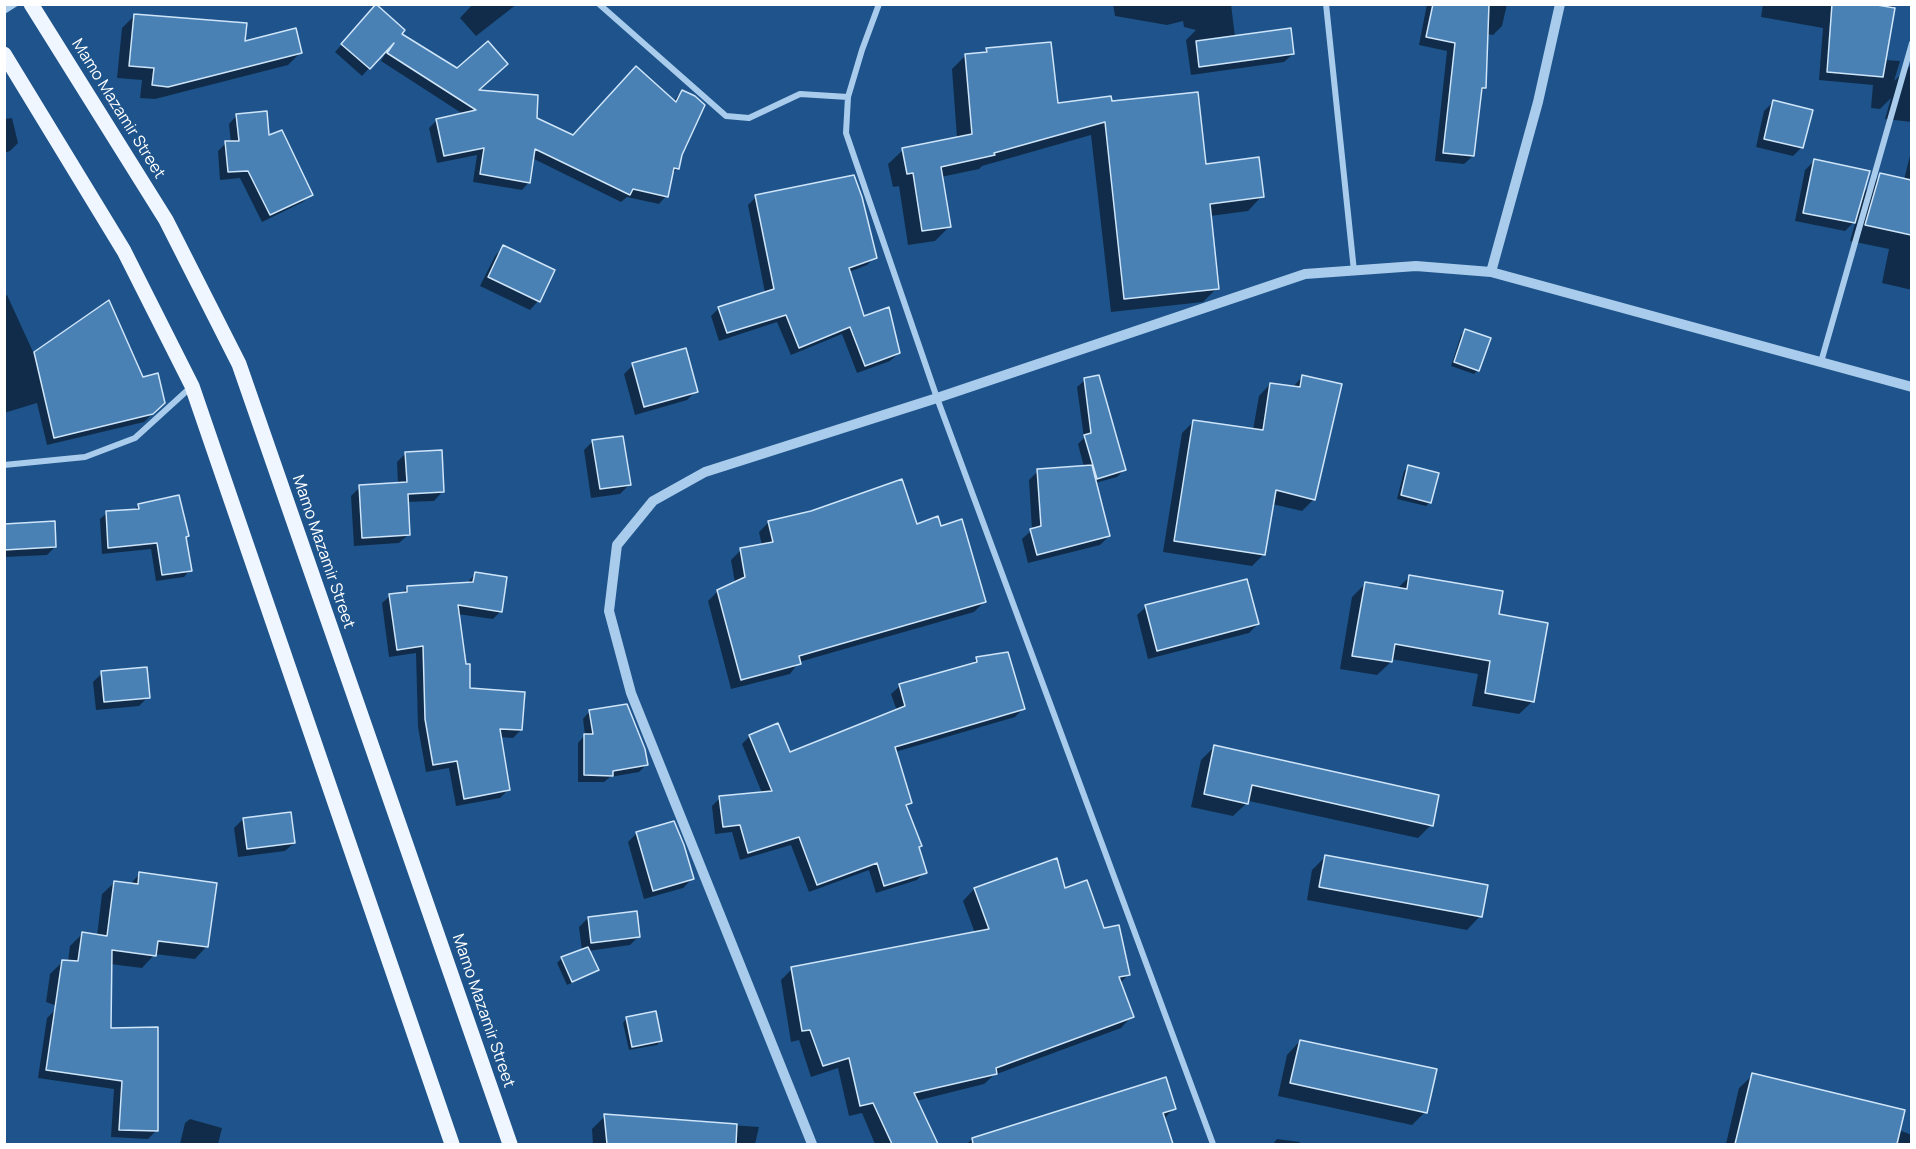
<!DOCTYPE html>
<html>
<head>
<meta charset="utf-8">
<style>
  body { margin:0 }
  #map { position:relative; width:1916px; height:1149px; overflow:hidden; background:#1e548b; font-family:Manrope,sans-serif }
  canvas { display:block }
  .frame { position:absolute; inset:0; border:6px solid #fff; pointer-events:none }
</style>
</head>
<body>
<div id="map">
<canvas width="1916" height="1149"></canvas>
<div class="frame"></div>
</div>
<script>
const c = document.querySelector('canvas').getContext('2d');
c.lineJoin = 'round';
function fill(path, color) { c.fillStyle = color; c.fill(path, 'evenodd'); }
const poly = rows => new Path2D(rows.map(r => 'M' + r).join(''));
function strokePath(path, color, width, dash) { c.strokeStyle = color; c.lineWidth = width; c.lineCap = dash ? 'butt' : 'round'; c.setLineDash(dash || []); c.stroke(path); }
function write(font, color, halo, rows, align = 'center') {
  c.font = font + ' Manrope,sans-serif'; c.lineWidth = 5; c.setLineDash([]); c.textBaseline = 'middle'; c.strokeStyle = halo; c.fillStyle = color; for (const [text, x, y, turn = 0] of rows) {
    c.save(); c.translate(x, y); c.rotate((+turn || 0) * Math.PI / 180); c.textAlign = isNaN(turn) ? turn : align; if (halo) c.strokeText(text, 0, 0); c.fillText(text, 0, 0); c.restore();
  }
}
fill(poly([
  [473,4,517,4,476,36,460,18],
  [1113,4,1231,4,1235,37,1293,54,1284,62,1191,75,1186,40,1196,30,1184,27,1183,21,1167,25,1115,16],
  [1427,4,1507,4,1502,26,1493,35,1487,34,1485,88,1480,93,1473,156,1464,164,1435,161,1447,51,1419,45],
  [1763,4,1894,4,1885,60,1900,61,1894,81,1912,64,1912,122,1885,119,1891,98,1880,109,1871,108,1873,85,1819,80,1823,28,1761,17],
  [369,14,476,92,573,137,673,102,682,91,681,154,678,168,671,175,666,196,659,204,627,197,621,202,532,158,529,182,522,190,473,182,477,155,437,163,429,128,437,120,463,114,381,61,388,49,387,48,362,76,335,52],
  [134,16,244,43,301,52,288,65,155,99,140,98,142,80,117,78,122,28],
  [987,49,1056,104,1111,102,1204,166,1262,196,1248,211,1210,216,1217,288,1203,302,1111,312,1091,135,982,166,979,169,941,177,949,227,935,241,908,245,899,186,893,187,888,164,903,150,957,138,952,69,966,55,983,54],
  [1773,102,1802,147,1793,156,1756,147,1764,111],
  [237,115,268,137,311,194,303,202,262,222,240,178,220,180,218,151,226,143,231,143,229,124],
  [12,118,18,143,10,151,4,153,4,119],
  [1912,147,1912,290,1882,283,1889,249,1850,241,1856,220,1845,231,1795,221,1805,170,1814,161,1862,194,1881,175,1904,180],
  [756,197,875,257,867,265,849,272,863,318,899,353,890,361,857,373,842,334,791,355,777,322,719,341,711,316,719,308,765,293,748,205],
  [503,247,538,301,530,310,480,286,495,256],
  [7,295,34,354,108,302,155,411,144,422,47,445,37,403,4,413,4,296],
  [1465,331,1478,370,1474,374,1451,366,1461,335],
  [633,365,696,391,687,400,635,415,624,374],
  [1302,377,1314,499,1302,511,1272,504,1264,554,1252,566,1163,552,1182,433,1194,421,1253,430,1259,396,1270,384,1292,388],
  [1085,380,1125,469,1117,477,1095,483,1109,536,1100,545,1028,563,1022,539,1032,530,1029,480,1038,471,1084,467,1078,444,1084,438,1077,387],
  [593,441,629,485,620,494,591,498,584,450],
  [406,453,442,492,434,501,406,502,408,535,399,543,354,546,351,496,360,487,398,484,397,462],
  [1409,467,1430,502,1426,506,1397,499,1404,471],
  [4,505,6,525,55,547,47,555,4,557],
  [139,505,185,537,190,570,184,577,156,581,151,549,102,554,100,519,107,513,133,511],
  [769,522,940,528,984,602,974,612,799,662,790,674,731,689,708,601,718,591,735,583,731,560,741,550,762,546,759,532],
  [475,574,501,611,493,619,457,614,469,690,521,730,513,738,499,737,508,790,500,798,456,806,449,768,426,772,418,727,416,653,389,657,382,603,390,596,401,594,408,587,467,583],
  [1410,576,1497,616,1533,701,1519,714,1472,706,1478,674,1391,659,1391,662,1377,675,1340,669,1352,597,1366,583,1397,589],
  [1146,607,1258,624,1249,633,1148,659,1137,615],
  [977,658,1023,709,1015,717,895,752,911,802,906,807,920,846,918,848,925,872,917,880,876,893,869,870,809,892,791,845,740,860,732,832,715,834,712,806,720,798,762,793,742,744,750,736,789,754,897,711,891,694,900,686,970,666],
  [102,673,148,697,139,706,96,710,93,682],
  [590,711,646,765,639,772,610,777,604,782,578,782,578,743,585,735,583,719],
  [1215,746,1431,825,1418,838,1249,801,1233,816,1191,807,1201,760],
  [243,819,294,843,285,851,238,857,234,828],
  [637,833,692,879,683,888,644,899,628,842],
  [1326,856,1480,916,1467,930,1307,900,1312,870],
  [1056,860,1064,890,1103,930,1129,974,1119,984,1132,1016,1121,1028,994,1075,984,1084,916,1101,936,1144,875,1144,862,1113,849,1116,838,1068,811,1077,799,1040,791,1042,781,980,792,969,975,933,963,901,974,889],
  [140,874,207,946,195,959,155,954,142,968,110,964,110,1029,156,1131,148,1139,111,1137,114,1089,38,1078,47,1018,55,1010,68,1010,46,1002,50,974,63,961,68,962,70,946,82,934,97,936,102,894,115,882,130,884],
  [588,918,639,936,630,945,588,951,597,969,593,973,567,985,557,963,561,959,582,951,579,927],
  [627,1018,661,1041,657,1045,629,1050,623,1023],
  [1300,1041,1425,1112,1412,1125,1278,1096,1287,1055],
  [1753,1075,1912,1135,1912,1144,1726,1144,1739,1088],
  [1165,1079,1174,1108,1164,1119,1172,1144,967,1144,971,1140],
  [605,1116,759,1127,755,1144,593,1144,592,1129],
  [190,1119,222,1128,218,1144,180,1144,185,1123],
  [1277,1139,1300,1142,1299,1144,1273,1144]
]), '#0007');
const building = poly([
  [376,4,405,30,402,34,457,68,488,41,508,64,479,90,538,95,537,118,573,135,636,66,676,102,682,90,695,96,705,105,682,155,679,169,674,168,668,197,633,189,630,195,535,149,530,183,480,174,484,148,444,156,436,119,476,110,387,53,394,43,370,69,341,44,376,4],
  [1433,4,1489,4,1486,88,1482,88,1474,156,1443,153,1455,43,1426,37,1433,4],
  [1832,4,1871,4,1895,8,1883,77,1827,72,1832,4],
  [134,14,247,23,245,41,296,28,302,53,168,87,152,85,154,68,129,66,134,14],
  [1291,28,1294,54,1199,67,1196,41,1291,28],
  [1051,42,1058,103,1111,96,1112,101,1198,92,1206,164,1259,157,1264,197,1210,204,1219,289,1124,299,1105,122,994,153,995,155,941,167,951,227,922,231,913,173,907,174,902,148,972,134,965,54,987,52,986,48,1051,42],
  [1773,100,1813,110,1803,148,1764,139,1773,100],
  [267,111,269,135,282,130,313,195,270,215,248,171,228,172,225,141,239,141,236,114,267,111],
  [1814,159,1870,171,1855,223,1803,213,1814,159],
  [1880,173,1911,180,1911,235,1865,225,1880,173],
  [854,175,862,197,877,258,849,268,864,316,889,307,900,353,865,366,850,327,799,348,786,315,727,333,718,307,774,289,755,195,854,175],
  [503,245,555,270,540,302,488,277,503,245],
  [109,300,143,377,158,373,165,403,153,414,54,438,34,352,109,300],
  [1465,329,1491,338,1479,371,1454,362,1465,329],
  [686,348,698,392,644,407,632,363,686,348],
  [1099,375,1126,470,1097,479,1084,435,1091,433,1084,378,1099,375],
  [1302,375,1342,384,1315,500,1276,490,1265,555,1174,541,1193,420,1263,430,1270,383,1300,387,1302,375],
  [623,436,631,485,600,489,592,440,623,436],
  [442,450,444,492,408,494,410,535,362,538,359,485,407,482,405,452,442,450],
  [1092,465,1110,536,1037,555,1030,529,1041,526,1037,469,1092,465],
  [1408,465,1439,473,1431,503,1401,495,1408,465],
  [902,479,917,524,938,516,941,526,962,519,986,602,799,656,801,664,741,680,717,590,745,577,740,548,773,542,768,521,811,511,902,479],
  [179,495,189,536,186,537,192,571,162,575,157,543,108,548,106,511,139,509,138,504,179,495],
  [55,521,56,547,4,550,4,524,55,521],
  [475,572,507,577,502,612,458,605,466,664,470,664,470,688,525,692,522,730,500,729,510,790,464,799,457,761,433,765,425,719,423,646,397,650,389,594,407,592,407,586,473,582,475,572],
  [1409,575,1503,591,1499,614,1548,623,1534,702,1485,693,1490,661,1395,644,1392,662,1352,656,1365,582,1407,589,1409,575],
  [1247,579,1259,624,1157,651,1145,605,1247,579],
  [1008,652,1025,709,895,747,912,803,906,805,922,846,919,847,927,873,884,886,877,863,817,885,799,837,748,853,740,825,723,827,719,796,772,791,749,735,778,723,790,752,905,706,899,684,977,662,976,657,1008,652],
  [147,667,150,698,104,702,101,671,147,667],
  [627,704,645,749,648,765,613,771,613,776,584,775,584,734,593,734,589,710,627,704],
  [1214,745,1439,795,1433,826,1252,785,1248,804,1204,794,1214,745],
  [291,812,295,843,247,849,243,818,291,812],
  [674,821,684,845,694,879,653,891,636,832,674,821],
  [1325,855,1488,885,1482,917,1319,887,1325,855],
  [1057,858,1065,888,1087,880,1104,928,1119,925,1130,975,1119,977,1134,1017,996,1068,997,1074,914,1093,938,1144,892,1144,873,1103,860,1106,849,1058,823,1066,810,1030,802,1031,791,967,989,929,974,888,1057,858],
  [139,872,217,883,208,947,158,941,156,956,112,950,111,1028,158,1027,158,1131,119,1130,122,1081,46,1070,62,960,78,961,82,932,107,936,114,881,138,884,139,872],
  [637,911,640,937,591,943,588,917,637,911],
  [588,947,599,970,572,982,561,957,588,947],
  [656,1011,662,1041,632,1047,626,1017,656,1011],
  [1300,1040,1437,1069,1427,1113,1290,1083,1300,1040],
  [1752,1073,1905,1110,1897,1144,1735,1144,1752,1073],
  [1166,1077,1176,1109,1163,1113,1173,1144,973,1144,972,1138,1166,1077],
  [604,1114,737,1124,736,1144,607,1144,604,1114]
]);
fill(building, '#4a81b5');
strokePath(building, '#cfe5f9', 1.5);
strokePath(poly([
  [599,4,726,116,749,118,800,94,848,97],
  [879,4,862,50,848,97,846,133,937,398,1213,1144],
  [1326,4,1354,271],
  [4,11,15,4],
  [1821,362,1912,43],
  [4,465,85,457,135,438,191,387]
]), '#aaccec', 6);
strokePath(poly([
  [1491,272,1538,102,1560,4],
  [812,1144,631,693,609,611,617,545,653,501,705,472,937,398,1305,274,1416,266,1491,272,1912,387]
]), '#aaccec', 10);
strokePath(poly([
  [31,4,166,220,239,364,510,1144],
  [4,54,124,251,192,386,452,1144]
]), '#eff6ff', 15);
write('16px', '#fff', '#1e548b', [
  ["Mamo Mazamir Street",118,109,58],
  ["Mamo Mazamir Street",323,552,71],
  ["Mamo Mazamir Street",483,1011,71]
]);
</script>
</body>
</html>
